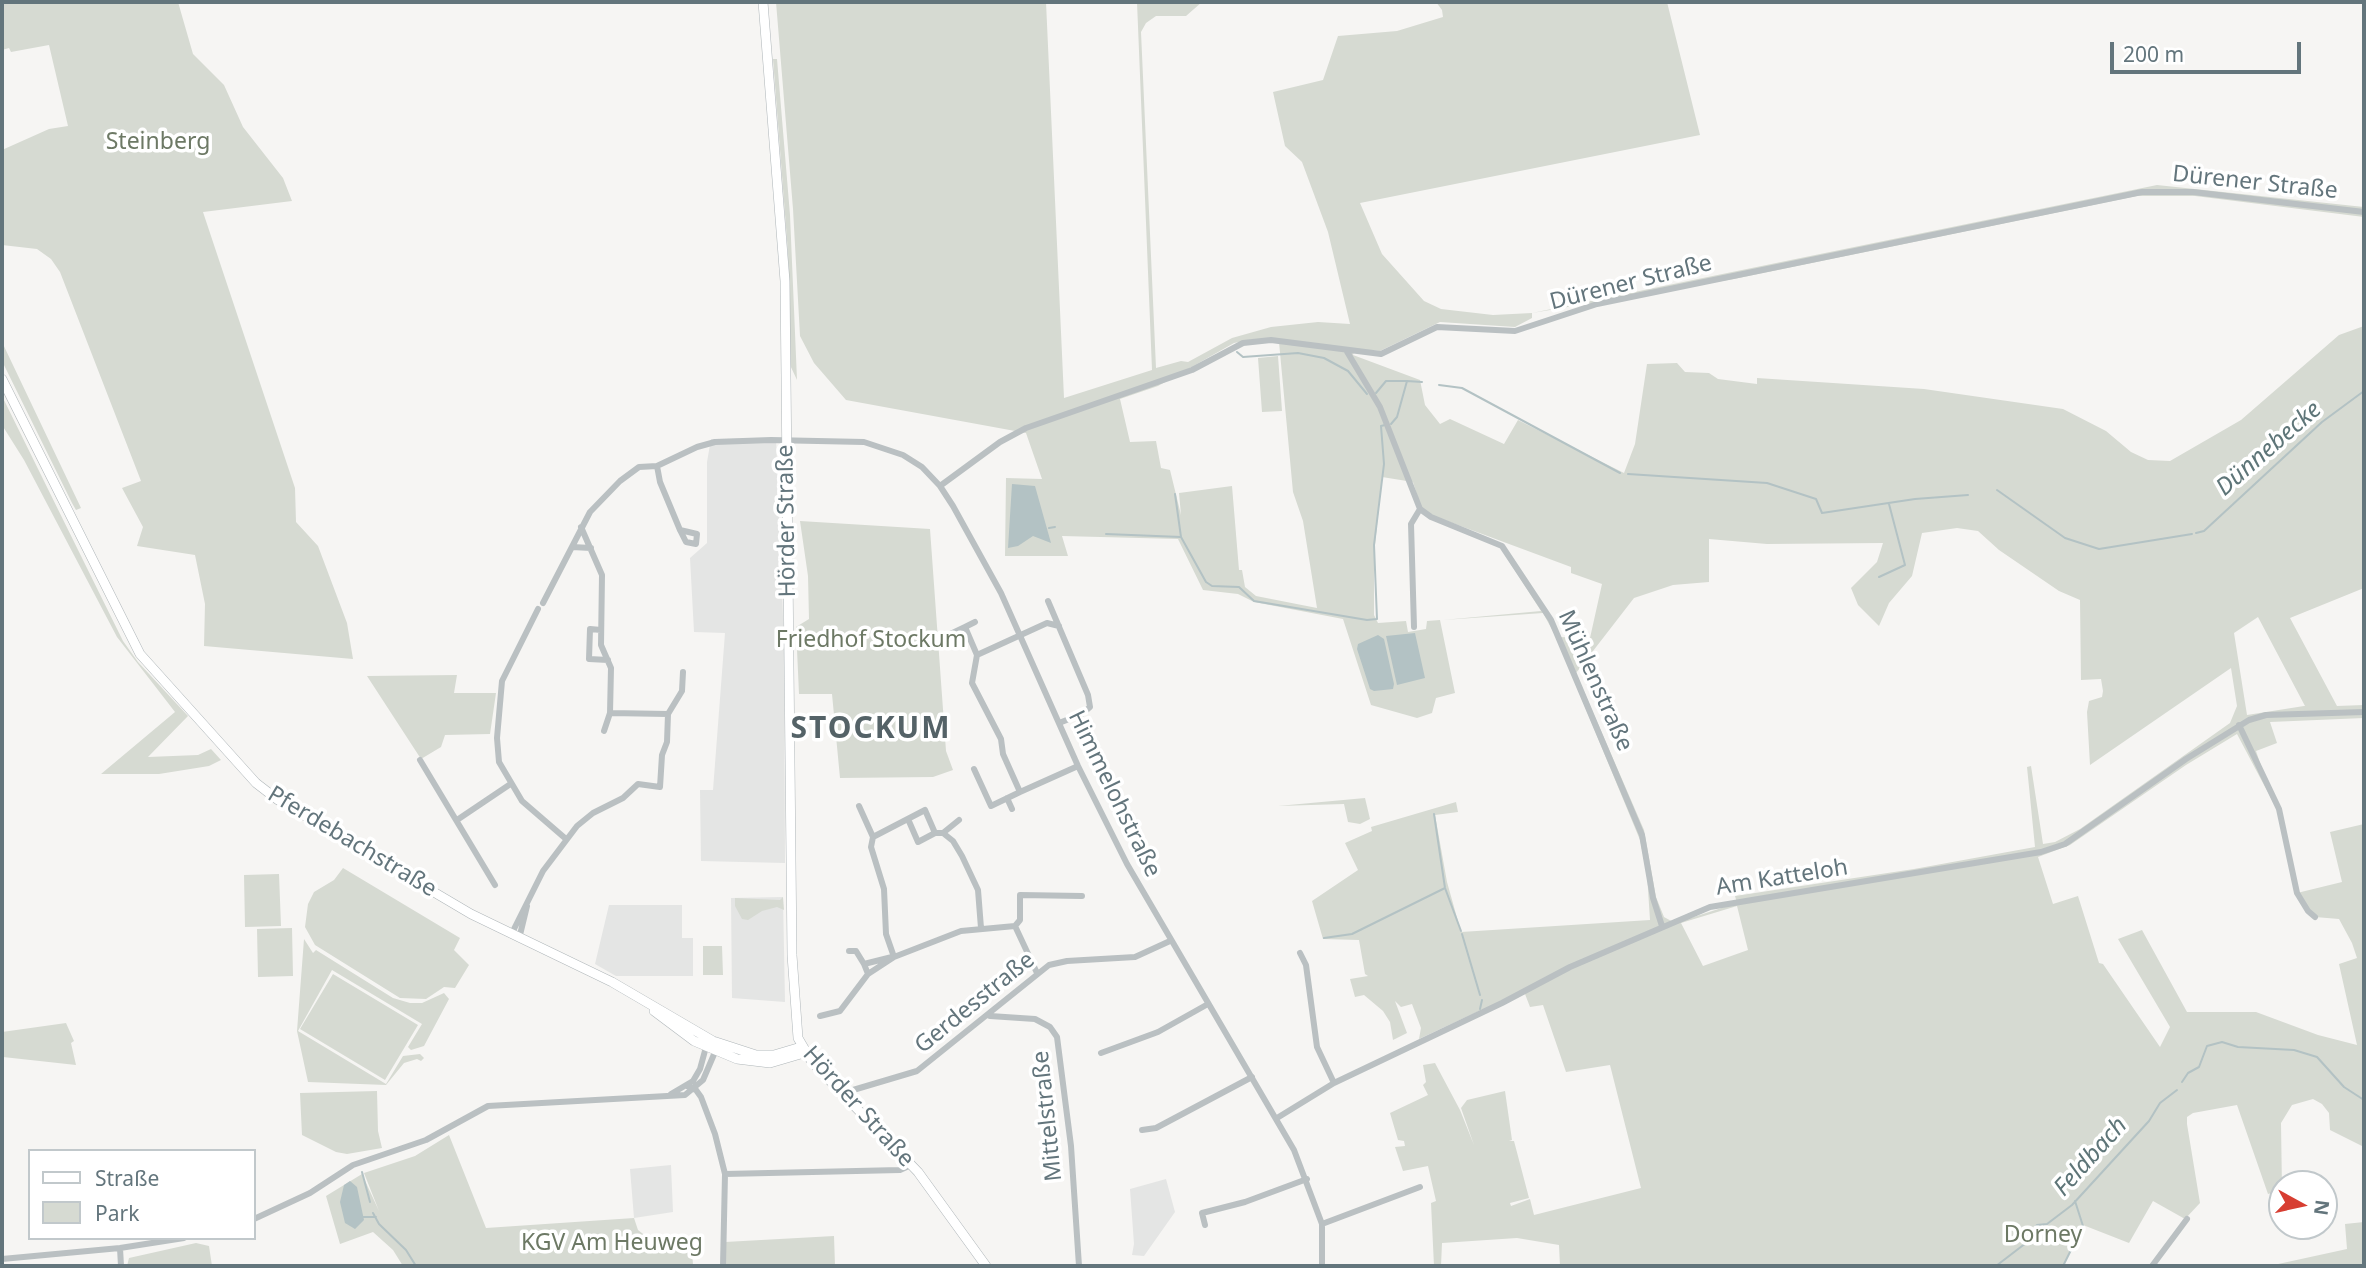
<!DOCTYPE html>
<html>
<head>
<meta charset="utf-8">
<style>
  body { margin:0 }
  #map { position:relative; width:2366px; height:1268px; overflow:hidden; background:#f6f5f3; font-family:"Noto Sans",sans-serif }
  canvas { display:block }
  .frame { position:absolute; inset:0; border:4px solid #63757c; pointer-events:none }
  .legend { position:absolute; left:28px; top:1149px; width:228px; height:91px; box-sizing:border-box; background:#fff; border:2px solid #c1c8cb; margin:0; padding:9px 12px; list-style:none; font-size:21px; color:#63757c }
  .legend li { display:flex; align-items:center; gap:14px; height:35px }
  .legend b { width:35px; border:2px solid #c1c8cb }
  .north { position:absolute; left:2268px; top:1170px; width:70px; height:70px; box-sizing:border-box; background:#fff; border:2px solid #c1c8cb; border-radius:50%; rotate:98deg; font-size:19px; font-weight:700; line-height:28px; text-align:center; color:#63757c }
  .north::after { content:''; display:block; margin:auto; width:24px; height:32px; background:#d73e32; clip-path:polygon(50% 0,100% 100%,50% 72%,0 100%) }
  .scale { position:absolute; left:2110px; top:42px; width:191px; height:32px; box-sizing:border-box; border:4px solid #63757c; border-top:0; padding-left:9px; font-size:21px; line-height:24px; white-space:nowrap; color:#63757c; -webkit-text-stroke:5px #fff; paint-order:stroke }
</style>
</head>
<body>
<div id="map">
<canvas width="2366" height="1268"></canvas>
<div class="frame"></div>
<ul class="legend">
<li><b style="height:9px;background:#fff"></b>Straße</li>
<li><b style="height:19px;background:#d6dad2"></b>Park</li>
</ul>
<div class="north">N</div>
<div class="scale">200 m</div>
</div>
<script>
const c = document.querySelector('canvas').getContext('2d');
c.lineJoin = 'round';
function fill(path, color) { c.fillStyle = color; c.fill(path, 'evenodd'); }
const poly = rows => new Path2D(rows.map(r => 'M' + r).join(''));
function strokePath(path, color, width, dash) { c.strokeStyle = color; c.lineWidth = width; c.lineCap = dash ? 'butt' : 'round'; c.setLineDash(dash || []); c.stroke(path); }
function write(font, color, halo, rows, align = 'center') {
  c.font = font + ' "Noto Sans",sans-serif'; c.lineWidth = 7; c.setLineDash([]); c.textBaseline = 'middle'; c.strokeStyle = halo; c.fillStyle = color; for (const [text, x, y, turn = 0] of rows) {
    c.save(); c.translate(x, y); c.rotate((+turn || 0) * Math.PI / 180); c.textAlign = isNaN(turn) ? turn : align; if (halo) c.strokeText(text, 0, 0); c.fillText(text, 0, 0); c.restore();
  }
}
fill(poly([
  [776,438,784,642,785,863,701,861,700,790,713,790,725,633,694,632,690,558,707,543,707,462,711,439],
  [783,897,785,1002,732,998,731,898],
  [609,905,682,905,682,938,693,938,693,976,616,976,595,964],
  [671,1165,673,1212,634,1218,630,1169],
  [1166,1179,1175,1212,1144,1256,1132,1255,1134,1244,1130,1189]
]), '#e4e5e4');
fill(poly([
  [2,2,178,2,193,54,224,85,243,127,283,178,292,201,203,212,295,488,296,522,318,546,347,623,353,659,204,646,205,604,195,555,137,546,143,527,122,488,141,481,60,272,51,259,37,249,2,245,2,150,49,129,68,126,49,45,11,52,9,48,2,50],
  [776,2,1046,2,1064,398,1152,370,1137,2,1202,2,1186,16,1156,16,1146,23,1141,32,1156,368,1181,361,1188,362,1232,338,1271,327,1318,322,1350,324,1328,232,1302,162,1285,146,1273,92,1323,80,1338,36,1397,31,1443,17,1442,10,1436,2,1667,2,1700,135,1360,203,1382,254,1424,301,1441,309,1493,315,1532,313,2157,185,2364,207,2364,217,2195,196,2137,196,1734,279,1532,313,1532,318,1515,327,1440,322,1380,351,1355,349,1353,355,1420,380,1425,405,1440,424,1450,419,1504,444,1518,420,1624,473,1635,444,1647,364,1677,363,1685,372,1709,373,1718,379,1757,384,1757,378,1924,389,2063,409,2106,431,2131,452,2148,460,2170,461,2241,420,2339,335,2364,326,2364,588,2290,618,2337,706,2364,705,2364,718,2270,722,2277,743,2256,751,2274,804,2237,734,2186,765,2070,845,2038,857,2053,904,2078,896,2099,963,2103,964,2160,1047,2170,1027,2118,939,2142,930,2187,1012,2256,1012,2318,1035,2357,1045,2339,964,2357,958,2352,943,2339,919,2315,917,2297,893,2342,882,2330,832,2364,824,2364,1147,2330,1130,2329,1113,2322,1104,2313,1099,2292,1105,2281,1123,2282,1190,2268,1194,2237,1105,2193,1113,2187,1117,2187,1124,2200,1203,2185,1219,2153,1201,2129,1243,2083,1225,2063,1266,1560,1266,1559,1245,1517,1238,1442,1243,1441,1266,1434,1266,1431,1203,1436,1201,1428,1166,1403,1171,1395,1147,1405,1146,1404,1141,1398,1140,1390,1113,1428,1095,1423,1085,1426,1082,1423,1065,1435,1063,1460,1110,1474,1145,1461,1108,1467,1100,1505,1091,1512,1140,1509,1141,1514,1141,1529,1198,1510,1203,1511,1206,1530,1199,1534,1215,1641,1188,1610,1065,1566,1072,1543,1005,1530,1007,1525,994,1481,1010,1419,1039,1421,1028,1412,1004,1401,1007,1395,1001,1407,1033,1393,1040,1390,1022,1383,1011,1364,995,1355,997,1350,979,1368,976,1365,974,1359,940,1323,939,1312,901,1358,870,1345,843,1372,831,1371,827,1456,802,1458,812,1435,815,1447,882,1461,932,1650,920,1647,874,1640,840,1556,637,1543,613,1443,620,1541,611,1505,555,1546,615,1558,637,1590,638,1602,584,1571,573,1571,567,1431,515,1421,507,1413,482,1382,477,1374,555,1374,615,1378,623,1406,621,1408,632,1426,629,1427,621,1440,620,1455,693,1436,698,1432,713,1417,718,1371,705,1343,619,1254,602,1238,594,1203,590,1178,539,1062,536,1068,556,1005,556,1006,478,1042,479,1026,433,846,400,814,363,800,336,793,209],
  [1255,339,1279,342,1293,492,1303,521,1317,608,1256,596,1245,587,1242,570,1239,570,1232,486,1179,493,1181,515,1170,470,1161,468,1156,441,1130,442,1120,399,1158,386,1234,343],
  [1957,528,1978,531,1999,550,2059,591,2080,600,2081,680,2101,679,2103,691,2102,697,2089,701,2087,712,2090,765,2231,668,2237,706,2230,723,2080,829,2055,842,2043,844,2031,766,2027,767,2035,847,1914,869,1735,896,1737,903,1675,923,1664,917,1656,897,1644,830,1576,673,1634,598,1673,585,1709,582,1709,539,1767,544,1883,543,1877,562,1851,588,1858,605,1879,626,1889,603,1912,576,1922,533],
  [2258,617,2305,706,2304,706,2247,715,2234,633],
  [1737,906,1748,950,1703,966,1681,923],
  [773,59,777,59,790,215,797,380,790,365,788,253],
  [2,342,81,508,76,510,72,503,2,361],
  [1278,356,1282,411,1262,412,1258,358],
  [2,396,123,641,138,662,188,716,148,757,198,755,211,749,221,760,209,766,159,774,101,774,175,712,117,637,24,460,2,425],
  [800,521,930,529,946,751,953,770,933,777,840,778,832,694,799,694,796,627,809,619,808,576],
  [457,675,454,693,496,693,490,734,445,735,441,747,421,759,367,676],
  [1365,798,1370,819,1360,824,1348,822,1344,804,1278,806],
  [343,868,460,938,454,950,469,965,455,988,444,987,426,999,400,998,315,945,305,927,308,904,314,892,334,880],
  [279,874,281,926,245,927,244,875],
  [783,897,784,910,777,907,762,911,748,920,742,919,735,906,735,898,780,900],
  [292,928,293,976,258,977,257,929],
  [304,939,313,953,316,950,393,998,410,1003,422,1003,444,993,449,999,424,1046,411,1050,408,1047,422,1024,332,970,298,1031,386,1084,403,1056,420,1054,424,1058,421,1061,417,1059,404,1063,386,1085,308,1082,297,1031],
  [703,946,722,946,723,975,703,975],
  [333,974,418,1025,385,1080,300,1029],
  [66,1023,74,1041,71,1043,76,1065,3,1057,2,1032],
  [377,1091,378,1131,382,1148,347,1154,336,1152,302,1135,300,1093],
  [449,1135,486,1228,634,1218,638,1230,656,1244,692,1247,693,1266,403,1266,393,1250,373,1232,340,1244,326,1196,362,1174,379,1211,364,1173,415,1156],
  [2364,1222,2364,1266,2269,1266,2347,1249,2345,1224],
  [834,1236,835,1266,726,1266,725,1242],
  [196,1243,209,1246,212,1266,127,1266,129,1258]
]), '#d6dad2');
fill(poly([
  [1012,484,1035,486,1051,543,1033,536,1018,546,1008,548],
  [1415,633,1425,678,1397,685,1386,636],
  [1378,635,1384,639,1394,684,1393,689,1374,691,1370,689,1357,649,1358,644],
  [350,1181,357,1187,364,1220,355,1229,345,1223,340,1202,344,1185]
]), '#b3c2c4');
strokePath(poly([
  [1237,352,1243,357,1298,353,1324,358,1348,371,1367,394],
  [1439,385,1462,388,1620,473],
  [1376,393,1386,381,1407,381],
  [1391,424,1397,417,1407,381,1422,382],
  [1628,474,1767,483,1816,499,1822,513,1915,499,1968,495],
  [1997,490,2065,538,2099,549,2192,534],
  [1175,494,1181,537,1206,582,1212,586,1239,587,1254,601,1367,620,1377,619,1374,545,1384,464,1381,426,1385,425],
  [1049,528,1055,527],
  [2196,533,2204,531,2322,422,2364,391],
  [1106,534,1181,537],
  [1879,577,1905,565,1889,504],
  [1434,814,1445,888,1461,931],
  [1462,934,1480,995],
  [1324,938,1352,934,1445,888],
  [1480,1009,1482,1000],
  [2182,1082,2188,1073,2199,1067,2207,1046,2222,1042,2238,1047,2294,1050,2317,1057,2344,1087,2364,1100],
  [362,1172,370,1202],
  [373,1213,379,1224,406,1250,416,1266],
  [363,1217,376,1217],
  [1996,1266,2026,1243,2028,1234,2037,1225,2047,1224,2072,1205,2149,1121,2160,1103,2177,1090],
  [2063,1266,2083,1226,2075,1201]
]), '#b3c2c4', 2);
const secondary = poly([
  [763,2,785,281,792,955,798,1038,812,1062,918,1172,986,1266],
  [2,379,140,654,256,783,278,800,471,914,612,982,713,1041,756,1055,774,1055,801,1047],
  [654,1011,694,1041,737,1059,770,1063,804,1053]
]);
strokePath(secondary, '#afb6b9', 10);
strokePath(poly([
  [1346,350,1380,407,1420,509,1431,517,1502,546,1551,620,1642,835,1653,898,1662,926],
  [657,466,660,482,680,530,686,542,696,544,697,534,680,530],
  [940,486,1000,442,1026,428,1192,370,1243,343,1271,340,1381,354,1437,327,1515,331,1597,304,2142,192,2193,192,2364,212],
  [581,527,602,575,601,645,611,668,610,713,604,731],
  [572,547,591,548],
  [1048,601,1088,695,1090,707,1082,714,1059,723],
  [543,603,590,512,620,481,639,467,657,466,697,447,715,442,771,440,864,442,903,455,922,467,940,486,953,506,1001,593,1078,766,1127,864,1294,1150,1322,1224,1322,1266],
  [538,609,502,681,497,738,499,762,522,801,566,839],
  [965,627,975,622],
  [1414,627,1411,524,1420,509],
  [601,630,590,629,589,659,608,660],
  [942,638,965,627,977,655],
  [610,713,668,714],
  [2239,725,2279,809,2297,893,2308,911,2315,917],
  [420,760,495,885],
  [974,769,991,806,1020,792,1003,754,1001,739,972,683,977,655,1047,623,1059,626],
  [1020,792,1078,766],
  [1007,798,1012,809],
  [859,806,873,837,871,847,884,889,886,934,894,957,961,931,1015,926,1037,973],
  [908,819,918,842,935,833],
  [457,820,509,785],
  [943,833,959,820],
  [873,837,925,810,935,833,943,833,953,841,962,856,978,890,981,928],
  [1015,926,1020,920,1020,895,1082,896],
  [511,935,543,871,577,826,593,813,623,798,638,784,660,787,662,755,667,742,668,714,682,691,683,672],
  [519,939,527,906],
  [849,951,856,951,864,964],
  [1300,953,1306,965,1317,1047,1334,1083],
  [868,974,864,964,892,957],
  [820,1016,840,1011,868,974,894,957],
  [990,1016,1035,1019,1050,1027,1057,1037,1071,1146,1079,1266],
  [1101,1053,1158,1032,1208,1004],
  [687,1086,696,1090,701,1097,715,1134,725,1174,723,1266],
  [843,1093,917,1071,1049,965,1067,961,1135,957,1170,941],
  [671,1094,693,1081,700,1069,706,1047],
  [1277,1118,1334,1083,1502,1003,1570,967,1710,907,2041,852,2065,844,2186,759,2249,720,2266,715,2364,712],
  [1142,1130,1156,1128,1252,1077],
  [725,1174,900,1170,911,1165],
  [254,1219,310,1193,353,1165,426,1140,488,1106,685,1095,703,1080,715,1052],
  [1322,1224,1420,1187],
  [1205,1225,1202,1213,1245,1202,1307,1179],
  [120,1248,121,1266],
  [2,1259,120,1248,184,1238],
  [2152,1266,2187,1219]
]), '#bac0c2', 6);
strokePath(secondary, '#fff', 9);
write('23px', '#6d7965', '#fff', [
  ["Steinberg",158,142],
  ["Friedhof Stockum",871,640],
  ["Dorney",2043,1235],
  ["KGV Am Heuweg",612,1243]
]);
write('23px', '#63757c', '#fff', [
  ["Dürener Straße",2255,183,6],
  ["Dürener Straße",1631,283,-14],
  ["Hörder Straße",787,521,-91],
  ["Mühlenstraße",1595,681,66],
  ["Himmelohstraße",1114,794,64],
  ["Pferdebachstraße",352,842,31],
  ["Am Katteloh",1782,878,-9],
  ["Gerdesstraße",975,1003,-39],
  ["Hörder Straße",858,1107,48],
  ["Mittelstraße",1048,1116,-96]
]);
write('italic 24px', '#5e7578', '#fff', [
  ["Dünnebecke",2269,449,-41],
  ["Feldbach",2091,1157,-48]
]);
c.letterSpacing = '2px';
write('bold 30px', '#546267', '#fff', [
  ["STOCKUM",871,729]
]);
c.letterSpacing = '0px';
</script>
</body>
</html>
